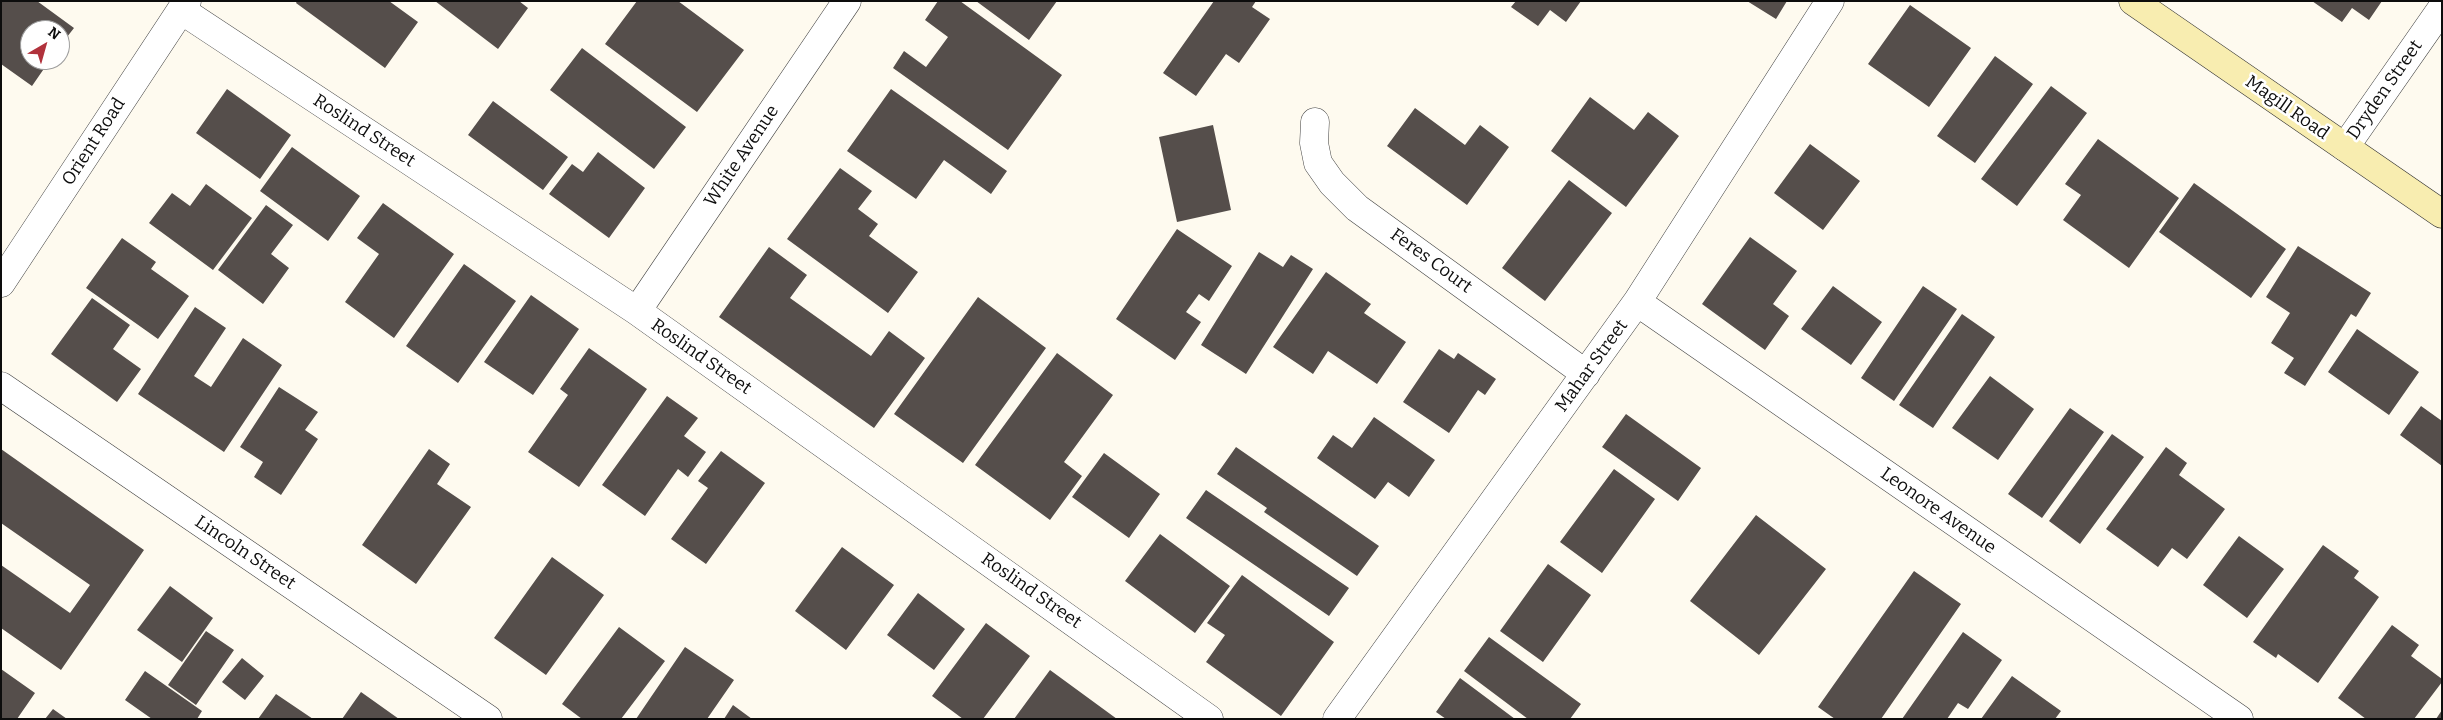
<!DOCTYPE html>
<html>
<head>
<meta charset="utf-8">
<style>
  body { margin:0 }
  #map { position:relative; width:2443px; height:720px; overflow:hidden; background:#fefaef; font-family:Bitter,serif }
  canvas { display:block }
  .frame { position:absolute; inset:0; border:2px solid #0d0d0d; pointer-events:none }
  .north { position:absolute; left:20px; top:20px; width:50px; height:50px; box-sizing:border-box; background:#fff; border:1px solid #9e9e9e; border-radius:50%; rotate:38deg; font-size:14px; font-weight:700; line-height:20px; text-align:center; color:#0d0d0d }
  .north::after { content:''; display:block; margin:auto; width:18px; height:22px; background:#b1323c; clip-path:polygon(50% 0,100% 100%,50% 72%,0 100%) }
</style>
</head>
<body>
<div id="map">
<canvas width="2443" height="720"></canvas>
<div class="frame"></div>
<div class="north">N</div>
</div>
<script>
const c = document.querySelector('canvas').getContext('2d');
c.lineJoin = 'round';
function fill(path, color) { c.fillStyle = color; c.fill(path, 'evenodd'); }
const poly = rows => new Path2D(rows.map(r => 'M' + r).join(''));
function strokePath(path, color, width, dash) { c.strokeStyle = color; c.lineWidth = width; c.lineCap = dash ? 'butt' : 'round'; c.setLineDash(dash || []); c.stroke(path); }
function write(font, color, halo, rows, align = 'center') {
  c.font = font + ' Bitter,serif'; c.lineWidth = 5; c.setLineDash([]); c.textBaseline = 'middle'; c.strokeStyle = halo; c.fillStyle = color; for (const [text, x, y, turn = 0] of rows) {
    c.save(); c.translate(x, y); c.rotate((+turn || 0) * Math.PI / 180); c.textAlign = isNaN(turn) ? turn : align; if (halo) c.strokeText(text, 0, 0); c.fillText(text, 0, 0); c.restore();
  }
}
fill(poly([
  [1,1,37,1,74,28,60,46,60,30,30,30,30,60,50,60,32,86,1,64],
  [297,1,389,1,418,22,385,68,296,3],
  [435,1,519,1,528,8,498,49],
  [637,1,678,1,744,50,697,112,605,44],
  [938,1,960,1,1062,75,1008,150,893,68,904,51,926,67,948,37,925,20],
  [976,1,1057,1,1029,40],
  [1214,1,1256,1,1252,7,1270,19,1239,63,1226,54,1196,96,1163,73],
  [1516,1,1581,1,1566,22,1550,10,1538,26,1511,7],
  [1747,1,1787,1,1776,19],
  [2312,1,2382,1,2369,20,2352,8,2342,22],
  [1910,5,1971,48,1929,107,1868,64],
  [582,48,686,127,654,169,550,90],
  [1995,56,2033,84,1975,163,1937,136],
  [2051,86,2087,113,2017,206,1981,179],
  [227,89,291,135,260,179,196,133],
  [891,89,1007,171,991,194,944,160,916,199,847,151],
  [1590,97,1634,130,1648,112,1679,136,1626,207,1551,151],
  [493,101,568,157,543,190,468,135],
  [1415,108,1465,145,1480,125,1509,147,1467,205,1387,146],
  [1213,125,1231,210,1177,222,1159,137],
  [2098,139,2179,198,2129,268,2063,220,2081,195,2065,184],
  [1810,144,1860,181,1823,230,1774,193],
  [292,147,360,196,328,241,260,191],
  [598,152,645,188,609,238,549,194,572,164,583,172],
  [840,168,872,191,858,209,878,224,869,236,918,272,888,313,787,239],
  [1569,180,1612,213,1545,301,1502,268],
  [2194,183,2286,249,2251,298,2159,232],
  [206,184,252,218,213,270,149,223,172,193,190,206],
  [383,203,454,254,394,338,345,302,379,254,357,238],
  [266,205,293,225,271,254,289,268,263,304,218,270],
  [1177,229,1232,266,1209,301,1199,294,1186,312,1201,322,1175,360,1116,319],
  [1750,237,1797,271,1773,304,1789,316,1765,350,1702,304],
  [122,238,156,262,151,269,189,296,158,339,86,288],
  [2298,246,2371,293,2356,317,2351,314,2305,386,2284,373,2294,358,2271,343,2290,313,2266,297],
  [769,247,807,275,790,298,871,356,889,331,925,358,874,428,719,317],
  [1259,252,1283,267,1291,255,1313,269,1246,374,1201,345],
  [464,264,516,301,458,383,406,346],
  [1326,272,1371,304,1364,313,1406,342,1377,384,1328,351,1313,374,1273,347],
  [1833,286,1882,322,1851,365,1801,329],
  [1923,286,1957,309,1894,401,1861,378],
  [531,295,579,329,533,395,484,362],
  [978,297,1046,348,963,463,894,414],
  [92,298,130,325,113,349,141,369,117,402,51,354],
  [195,307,226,328,194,376,211,387,243,338,282,365,224,452,138,394],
  [1962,314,1995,337,1933,428,1899,405],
  [2357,329,2419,372,2389,415,2328,372],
  [589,348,647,389,579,487,528,452,568,395,560,389],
  [1439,349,1454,359,1458,353,1496,379,1485,395,1478,390,1449,433,1403,402],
  [1057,353,1113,395,1064,462,1082,476,1050,520,975,465],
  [1990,376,2034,409,1998,460,1952,428],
  [279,387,318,412,305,430,318,439,281,495,254,477,263,462,240,447],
  [667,396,698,418,684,436,706,452,688,477,678,469,645,516,602,485],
  [2421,406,2442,421,2442,466,2400,435],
  [2070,408,2104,432,2042,518,2008,494],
  [1626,414,1701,468,1678,501,1602,447],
  [1374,417,1435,460,1409,497,1388,482,1375,499,1317,458,1333,435,1352,448],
  [2112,434,2144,457,2080,544,2049,521],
  [1236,447,1379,546,1357,576,1264,512,1267,508,1217,474],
  [2166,447,2187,463,2179,475,2225,509,2187,559,2172,548,2158,567,2106,529],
  [1,449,144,550,61,670,1,628,1,565,70,613,90,585,1,523],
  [429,449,450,464,437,484,471,507,416,584,362,545],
  [721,451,765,483,706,564,671,539,708,488,698,481],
  [1104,453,1160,494,1129,538,1072,497],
  [1614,469,1655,499,1602,573,1560,542],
  [1206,490,1349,588,1329,616,1186,518],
  [1756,515,1826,569,1759,655,1690,601],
  [1160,534,1230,586,1195,633,1125,581],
  [2239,536,2284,569,2247,618,2203,585],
  [2323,545,2359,571,2354,578,2379,597,2318,683,2278,654,2276,658,2253,642],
  [842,547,894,585,846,650,795,611],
  [552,557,604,595,546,675,494,638],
  [1548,564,1591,595,1543,662,1500,631],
  [1914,571,1961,604,1881,719,1835,719,1818,707],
  [1242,575,1334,642,1281,716,1206,662,1225,635,1207,623],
  [170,586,213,618,182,662,137,630],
  [918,593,965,629,934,670,887,635],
  [986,623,1030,656,983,719,963,719,932,696],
  [2392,625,2419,645,2411,656,2442,679,2442,682,2414,719,2366,719,2338,698],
  [619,627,665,661,621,719,582,719,562,704],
  [206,631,234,650,196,705,168,685],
  [1963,632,2002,660,1968,709,1958,703,1947,719,1902,719],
  [1489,637,1581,704,1570,719,1528,719,1464,671],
  [685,647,734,680,707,719,636,719],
  [242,658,264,676,245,700,222,682],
  [1,669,35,693,17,719,1,719],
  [1050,670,1117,719,1014,719],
  [145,671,202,711,197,719,152,719,125,700],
  [2012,676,2061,711,2055,719,1981,719],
  [1460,678,1515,719,1446,719,1436,712],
  [361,692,399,719,342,719],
  [276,694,313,719,258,719],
  [733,705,752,719,724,719],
  [53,709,67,719,45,719],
  [2442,710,2442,719,2436,719]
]), '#554e4b');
const minor = poly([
  [181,10,637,311,1209,719],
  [1315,122,1314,143,1318,163,1332,183,1357,208,1586,374],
  [2345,147,2442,8],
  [1,283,187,1],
  [1637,302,2239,719],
  [637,311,847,1],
  [1,386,488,719],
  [1337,719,1637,302,1830,1]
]);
const secondary = poly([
  [2133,1,2442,214]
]);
strokePath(minor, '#404040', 29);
strokePath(secondary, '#2f2f2f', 29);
strokePath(minor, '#fff', 28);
strokePath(secondary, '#f8edb0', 28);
write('18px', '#0d0d0d', '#fff', [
  ["Dryden Street",2385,90,-55],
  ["Magill Road",2287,108,35],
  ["Roslind Street",364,131,33],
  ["Orient Road",94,142,-57],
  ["White Avenue",742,156,-56],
  ["Feres Court",1431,261,36],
  ["Roslind Street",701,357,35],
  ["Mahar Street",1592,366,-54],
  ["Leonore Avenue",1938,511,35],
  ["Lincoln Street",245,553,34],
  ["Roslind Street",1031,591,35]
]);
</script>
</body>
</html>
